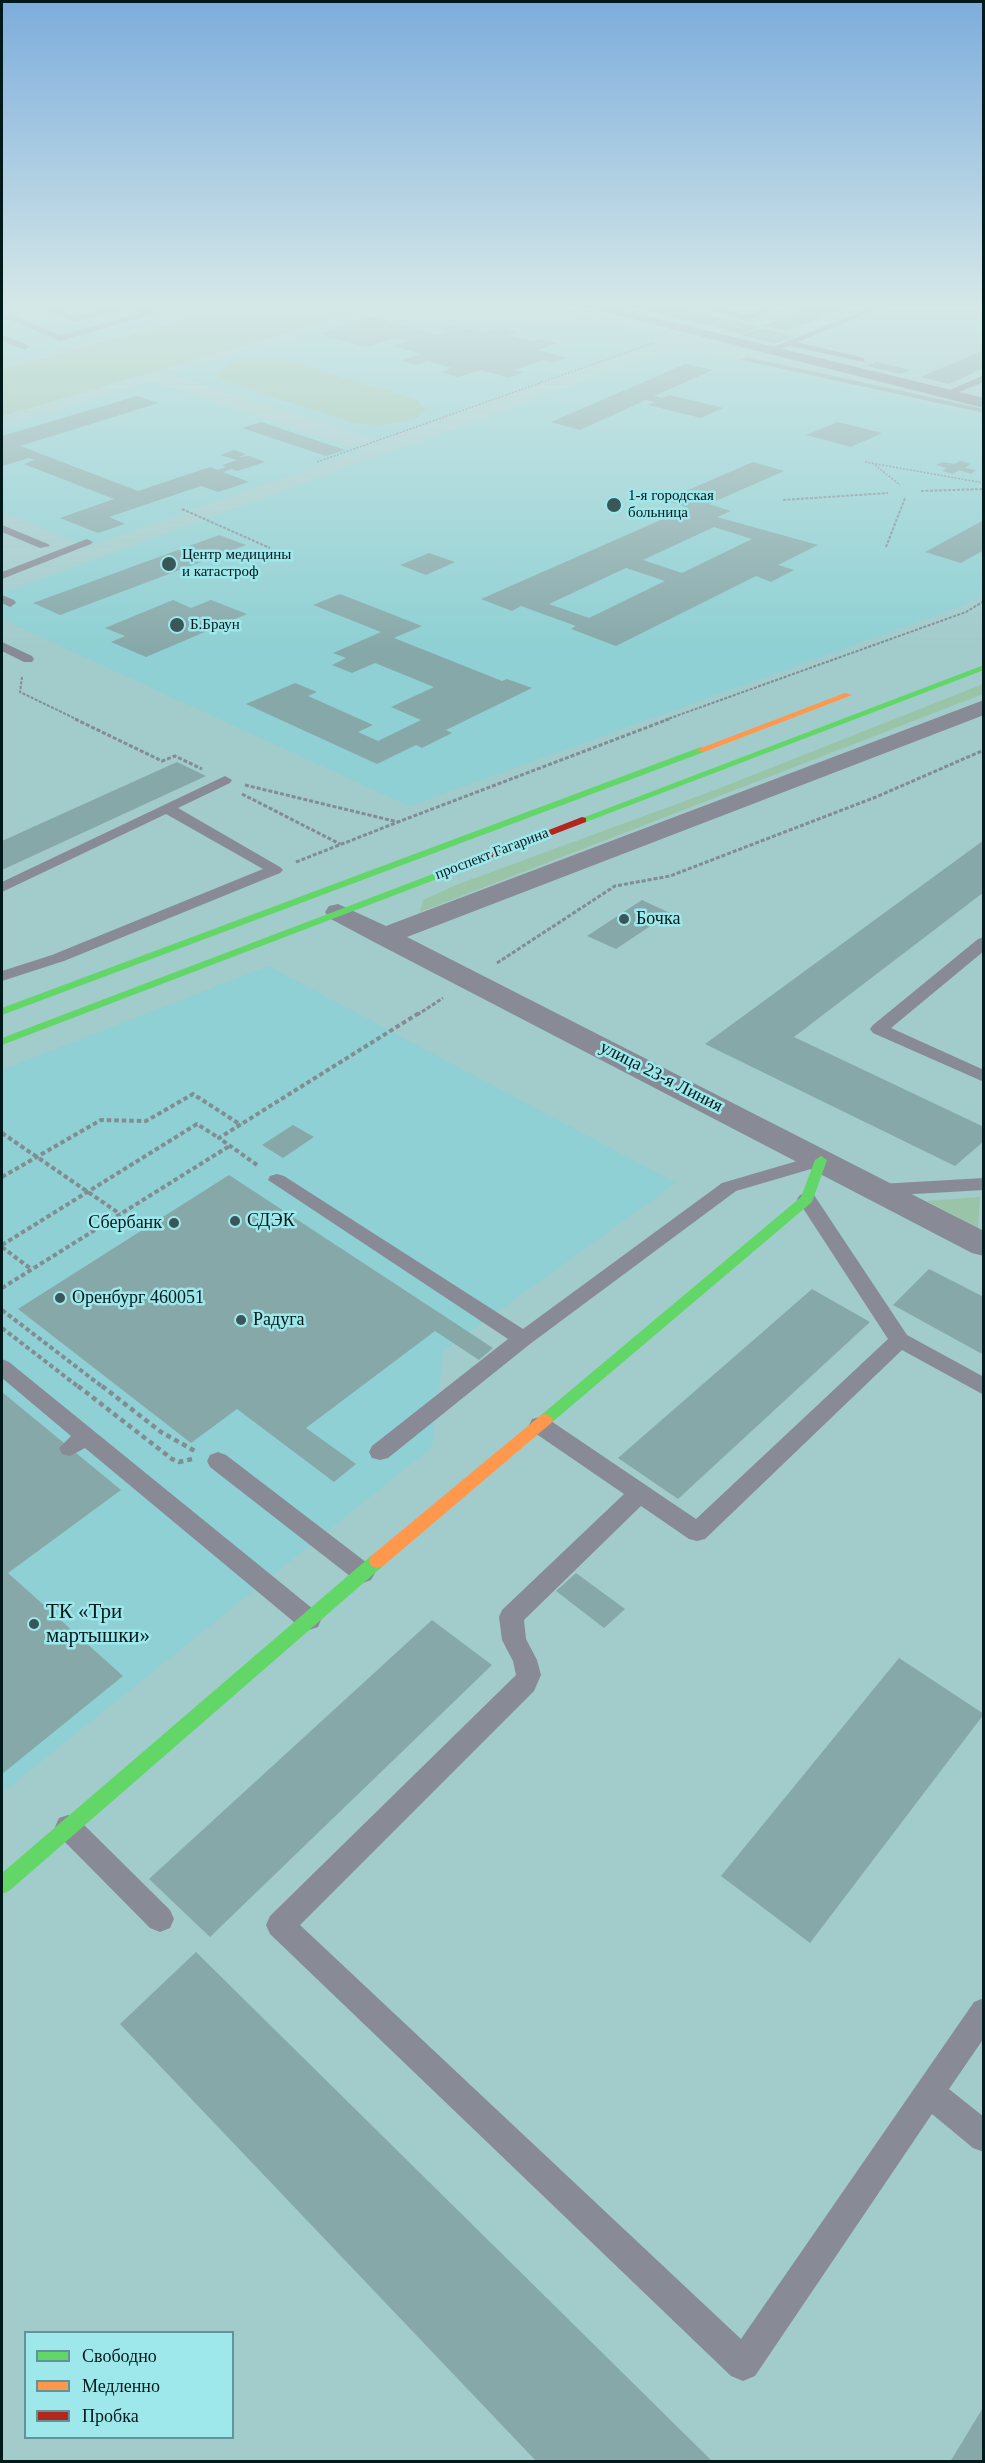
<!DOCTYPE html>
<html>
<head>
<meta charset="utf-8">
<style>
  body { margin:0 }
  #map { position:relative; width:985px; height:2463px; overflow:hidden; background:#a2cbcc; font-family:"Times New Roman",serif }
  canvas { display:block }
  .frame { position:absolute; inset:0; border:3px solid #00191b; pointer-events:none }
  .legend { position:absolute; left:24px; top:2331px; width:210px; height:108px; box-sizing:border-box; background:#9ee8ec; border:2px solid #5f9598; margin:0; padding:8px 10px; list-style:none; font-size:18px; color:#00191b }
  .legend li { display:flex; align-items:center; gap:12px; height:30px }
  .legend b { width:30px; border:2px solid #5f9598 }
</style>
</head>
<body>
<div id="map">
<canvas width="985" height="2463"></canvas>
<div class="frame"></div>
<ul class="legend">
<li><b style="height:8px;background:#63d668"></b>Свободно</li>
<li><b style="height:8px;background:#ff974d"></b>Медленно</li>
<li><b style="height:8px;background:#b3261e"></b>Пробка</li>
</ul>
</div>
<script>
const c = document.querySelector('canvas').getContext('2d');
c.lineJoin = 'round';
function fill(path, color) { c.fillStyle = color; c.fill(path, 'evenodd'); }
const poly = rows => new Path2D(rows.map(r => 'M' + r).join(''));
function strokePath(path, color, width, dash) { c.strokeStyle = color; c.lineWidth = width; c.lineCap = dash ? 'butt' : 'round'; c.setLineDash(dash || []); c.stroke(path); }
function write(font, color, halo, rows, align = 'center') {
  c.font = font + ' "Times New Roman",serif'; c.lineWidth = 5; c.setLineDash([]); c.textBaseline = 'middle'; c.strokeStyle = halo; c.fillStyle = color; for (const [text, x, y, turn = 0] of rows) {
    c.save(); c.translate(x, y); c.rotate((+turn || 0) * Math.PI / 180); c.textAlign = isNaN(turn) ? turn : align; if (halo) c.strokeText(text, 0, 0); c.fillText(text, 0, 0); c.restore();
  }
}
fill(poly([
  [2,305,219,305,2,365],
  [404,305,541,305,666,337,377,440,168,373],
  [678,347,983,416,983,594,962,606,409,806,2,619,2,593],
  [152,381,360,451,87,547,2,511,2,426],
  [268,966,676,1183,443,1351,432,1447,2,1793,2,1070]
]), '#8ed0d3');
fill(poly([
  [236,305,383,305,2,416,2,370],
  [260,359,289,361,417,400,426,409,415,419,383,425,353,423,227,382,216,374,232,363],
  [983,684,983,694,420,912,423,900,456,885,715,790],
  [980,1197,978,1228,927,1201]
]), '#9ac4a7');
fill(poly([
  [667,305,759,327,742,334,627,306],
  [816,305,846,308,787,331,763,326],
  [373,317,438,335,448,332,439,329,452,325,482,333,500,328,517,332,508,335,532,341,540,339,558,343,538,350,567,358,552,363,543,360,514,370,524,372,509,378,481,370,458,377,441,372,452,368,427,361,416,365,402,360,422,354,394,346,407,341,395,338,366,347,319,334],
  [761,328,795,336,775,344,741,335],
  [984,350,984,368,949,384,921,377],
  [747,357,984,409,984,413,741,360],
  [876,362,911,370,901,374,867,366],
  [685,364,713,370,654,396,662,398,670,395,723,408,701,418,648,405,655,402,646,400,580,430,551,422],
  [137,396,159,403,20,446,138,491,210,467,218,470,226,467,222,465,237,460,220,455,234,450,246,454,239,457,249,456,265,462,237,471,232,469,223,472,249,482,218,492,201,486,109,517,125,524,98,533,60,518,114,499,24,464,35,460,29,458,2,466,2,436],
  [261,422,345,450,326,456,242,428],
  [838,422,882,433,851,447,806,435],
  [960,461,971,464,965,468,976,470,971,474,959,470,953,474,942,471,947,468,936,465,943,462,954,464],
  [753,462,784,471,709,504,731,511,717,517,818,545,778,565,794,570,771,582,756,576,616,646,571,629,576,626,521,606,512,611,481,599,688,508,665,500],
  [714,527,752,539,682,573,643,560],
  [626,568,665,581,589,618,549,604],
  [984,520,984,550,961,563,925,552],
  [219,535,246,545,60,615,33,603],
  [429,553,455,562,426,575,400,565],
  [340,594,422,626,394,638,502,681,507,679,532,688,446,730,452,733,422,748,416,745,377,764,246,704,295,683,317,692,308,696,373,725,358,732,378,741,421,720,391,707,434,687,375,663,352,673,332,665,346,658,333,653,381,632,313,605],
  [173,600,191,608,211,600,247,614,146,657,111,642,125,636,105,628],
  [177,762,206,776,2,870,2,841],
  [984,840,984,892,794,1037,984,1127,984,1141,955,1166,705,1044],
  [642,900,670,913,616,949,587,936],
  [293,1125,314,1137,283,1158,262,1145],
  [229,1175,493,1348,479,1360,435,1331,306,1428,356,1464,334,1482,237,1409,191,1443,18,1309],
  [929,1269,984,1297,984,1355,893,1305],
  [812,1289,870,1322,678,1499,618,1458],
  [2,1392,121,1490,8,1573,123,1676,2,1774],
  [576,1573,625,1609,604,1628,556,1591],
  [432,1620,492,1665,210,1937,149,1879],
  [899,1658,984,1714,810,1943,721,1876],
  [196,1952,713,2462,537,2462,120,2024],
  [984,2406,984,2462,950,2462]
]), '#87a8a9');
strokePath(poly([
  [786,310,798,305],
  [317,462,653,343],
  [865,462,984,483],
  [875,465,900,485]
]), '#818c93', 1.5, [2, 1.5]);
strokePath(poly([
  [921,491,984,489],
  [783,500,888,493],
  [182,509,270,548],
  [886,547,905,498],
  [22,677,20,692,78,720],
  [665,720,966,612,984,601]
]), '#818c93', 2, [3, 1.5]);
strokePath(poly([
  [75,719,162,761,175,756,202,769],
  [245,785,398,822,669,719],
  [242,794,340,844],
  [296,862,398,822],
  [497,963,615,886,670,876,876,797,984,750],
  [417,1015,443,998]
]), '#818c93', 3, [4, 2]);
strokePath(poly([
  [2,1133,120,1214],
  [257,1165,219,1138,419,1013],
  [2,1177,101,1120,146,1121,193,1094,241,1125],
  [2,1245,197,1124,219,1138],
  [2,1247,31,1269],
  [2,1288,231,1145],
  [2,1310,104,1388],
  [2,1328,80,1388]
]), '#818c93', 4, [4.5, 3]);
strokePath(poly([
  [78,1386,172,1459,179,1462,192,1459],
  [102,1386,161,1432,195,1451]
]), '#818c93', 4.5, [5, 4]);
fill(poly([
  [117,305,139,305,156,313,60,341,3,317,10,315,61,335,143,313,129,307,75,322,41,308,45,306,75,316,117,305],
  [692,305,707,305,746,315,766,309,770,311,747,321,692,305],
  [877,305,889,305,797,342,864,358,864,362,789,346,770,353,766,350,877,305],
  [2,335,28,345,29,347,25,350,2,341,2,335],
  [984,375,984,382,949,396,941,394,984,375],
  [2,525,48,544,50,546,40,548,2,532,2,525],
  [87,539,93,542,91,544,2,579,2,572,87,539],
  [2,595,14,600,16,603,10,607,2,603,2,595],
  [2,642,32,656,34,659,32,662,24,662,2,651,2,642],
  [225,776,232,780,230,783,178,808,280,867,283,870,280,873,64,961,2,981,2,971,52,955,263,869,166,814,2,892,2,882,225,776],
  [984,937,984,951,891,1028,984,1070,984,1082,873,1033,870,1029,873,1025,978,939,984,937],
  [821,1154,830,1160,828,1164,736,1191,530,1344,388,1458,380,1460,372,1458,369,1452,372,1446,508,1339,268,1180,270,1176,277,1174,284,1176,523,1329,722,1183,821,1154],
  [984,1178,984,1190,880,1196,873,1194,871,1190,873,1186,880,1184,984,1178],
  [807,1193,814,1195,907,1335,984,1377,984,1395,902,1350,705,1539,697,1541,689,1539,641,1506,524,1620,526,1639,537,1660,541,1675,534,1691,300,1925,741,2339,974,2002,984,1998,984,2038,949,2089,984,2117,984,2152,973,2148,932,2114,755,2376,743,2381,731,2376,270,1934,266,1925,270,1916,516,1675,513,1661,502,1640,499,1617,502,1610,624,1494,532,1431,529,1425,532,1419,540,1417,548,1419,696,1519,888,1339,797,1199,800,1195,807,1193],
  [2,1359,9,1362,318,1613,321,1620,318,1627,309,1630,300,1627,85,1448,70,1456,62,1454,59,1448,71,1436,2,1378,2,1359],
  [218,1452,226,1455,371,1566,375,1573,371,1580,363,1583,355,1580,210,1467,207,1461,210,1455,218,1452],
  [68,1815,77,1818,170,1910,174,1919,170,1928,160,1932,150,1928,59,1836,55,1827,59,1818,68,1815]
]), '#888b95');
fill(poly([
  [576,305,602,305,984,398,984,408,576,305],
  [984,700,984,715,407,937,984,1231,984,1256,972,1253,374,942,329,918,325,912,329,906,338,904,386,926,984,700]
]), '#888b95');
fill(poly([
  [984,665,984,670,586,822,578,822,577,820,984,665],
  [701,747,706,750,704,752,2,1015,2,1008,701,747],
  [454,866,459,869,458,871,2,1045,2,1038,454,866],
  [821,1156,827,1160,812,1202,550,1424,540,1424,537,1420,540,1416,801,1197,815,1160,821,1156],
  [377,1554,383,1556,385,1561,383,1566,9,1891,2,1894,2,1873,371,1556,377,1554]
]), '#63d668');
fill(poly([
  [845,693,852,695,704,752,696,750,845,693],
  [545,1414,550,1416,553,1420,550,1424,383,1566,377,1568,371,1566,369,1561,371,1556,540,1416,545,1414]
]), '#ff974d');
fill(poly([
  [582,817,586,818,586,822,458,871,454,872,449,869,582,817]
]), '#b3261e');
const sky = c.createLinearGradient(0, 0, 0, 650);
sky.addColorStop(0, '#7daddc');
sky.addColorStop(0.47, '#d5e8e8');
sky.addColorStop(1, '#d5e8e800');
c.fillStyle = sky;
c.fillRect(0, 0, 985, 650);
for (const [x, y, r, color] of [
  [614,505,8,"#395759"],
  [169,564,8,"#395759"],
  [177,625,8,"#395759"],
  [624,919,6,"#395759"],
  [235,1221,6,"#395759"],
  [174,1223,6,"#395759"],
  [60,1298,6,"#395759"],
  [241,1320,6,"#395759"],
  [34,1624,6,"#395759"]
]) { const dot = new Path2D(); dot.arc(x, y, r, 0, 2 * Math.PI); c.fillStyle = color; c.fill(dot); strokePath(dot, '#9ee8ec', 2); }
write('15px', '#00191b', '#9ee8ec', [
  ["1-я городская",628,496],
  ["больница",628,513],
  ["Центр медицины",182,555],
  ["и катастроф",182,572],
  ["Б.Браун",190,625]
], 'left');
write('15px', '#00191b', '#9ee8ec', [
  ["проспект Гагарина",492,854,-21]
]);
write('18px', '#00191b', '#9ee8ec', [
  ["Бочка",636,919],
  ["СДЭК",247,1221],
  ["Сбербанк",162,1223,"right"],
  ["Оренбург 460051",72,1298],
  ["Радуга",253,1320]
], 'left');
write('18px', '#00191b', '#9ee8ec', [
  ["улица 23-я Линия",661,1077,27]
]);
write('21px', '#00191b', '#9ee8ec', [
  ["ТК «Три",46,1612],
  ["мартышки»",46,1636]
], 'left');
</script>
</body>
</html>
